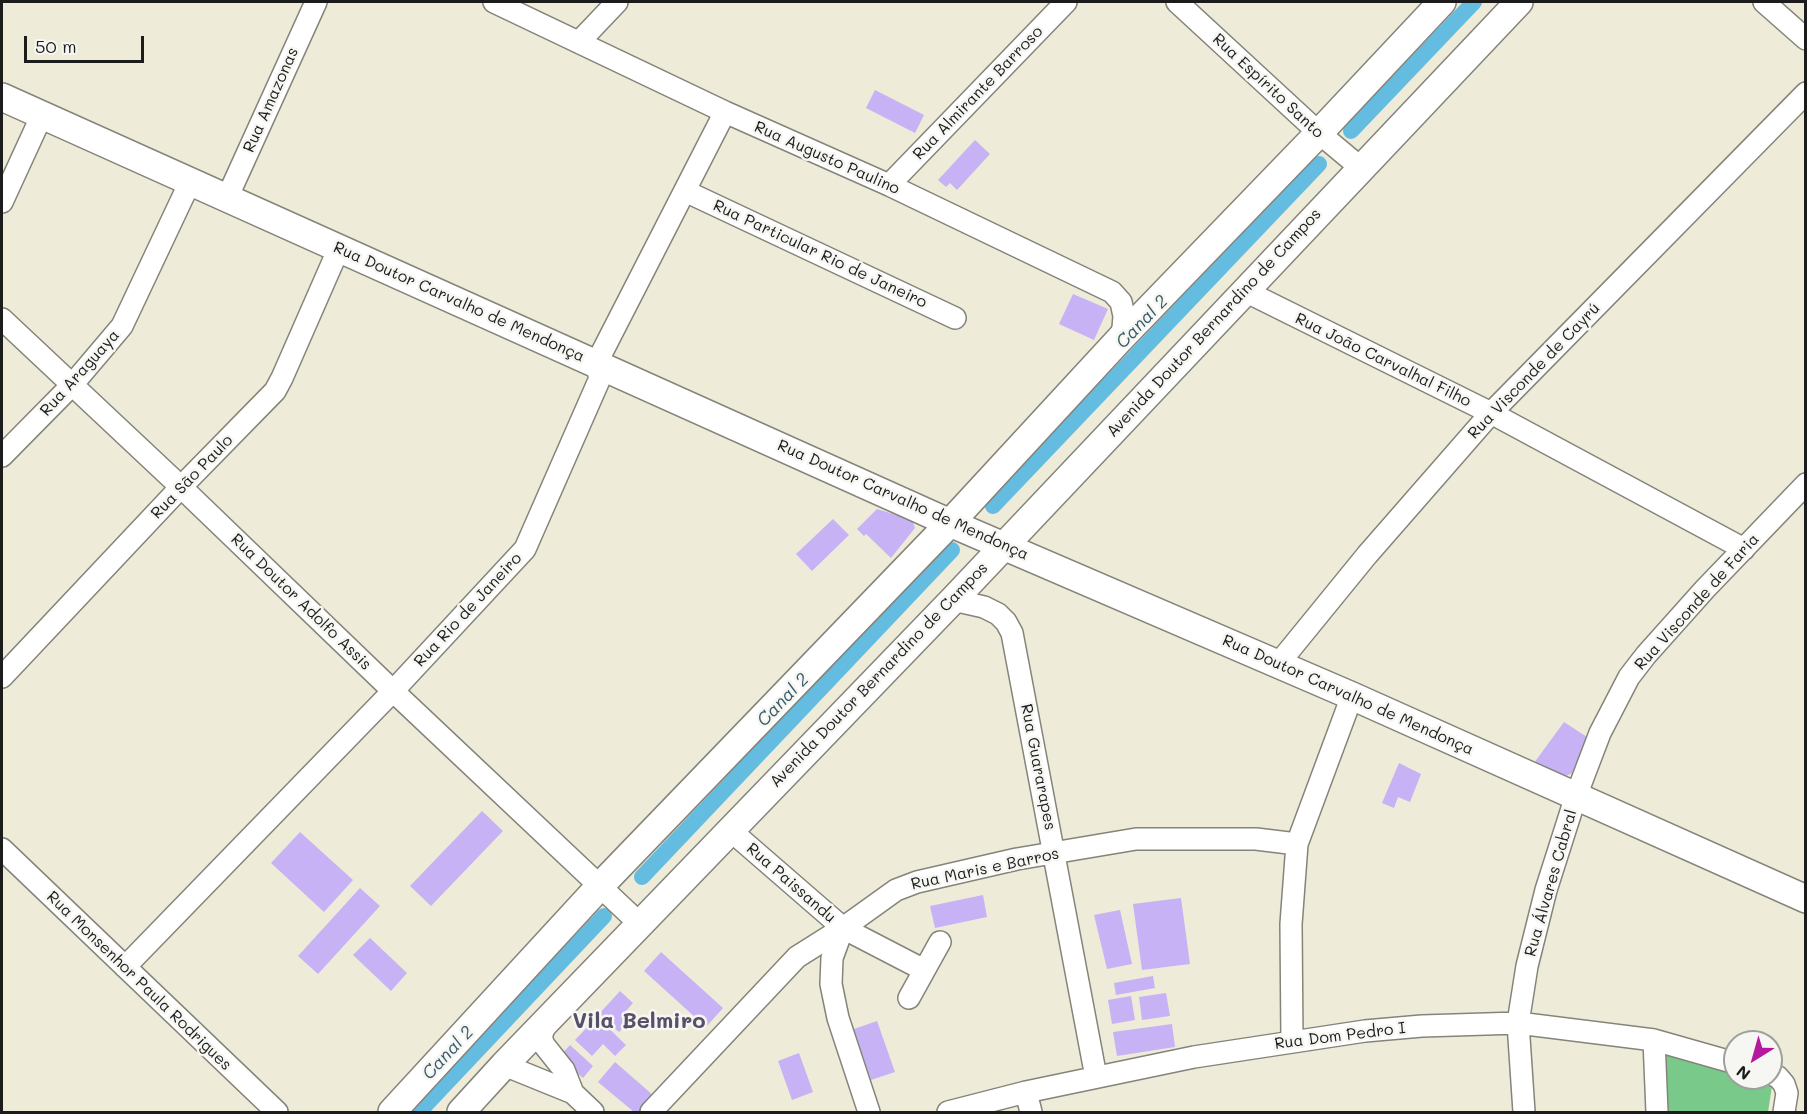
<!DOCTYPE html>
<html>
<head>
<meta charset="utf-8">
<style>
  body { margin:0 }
  #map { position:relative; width:1807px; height:1114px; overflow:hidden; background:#eeebd8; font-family:Mali,sans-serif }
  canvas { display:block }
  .frame { position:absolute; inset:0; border:3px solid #1c1c1c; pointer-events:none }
  .north { position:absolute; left:1723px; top:1030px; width:60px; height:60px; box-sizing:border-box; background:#f6f6f2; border:2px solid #9f9f9c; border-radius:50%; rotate:217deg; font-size:16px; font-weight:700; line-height:24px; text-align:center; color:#1c1c1c }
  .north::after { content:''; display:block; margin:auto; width:21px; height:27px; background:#b5179e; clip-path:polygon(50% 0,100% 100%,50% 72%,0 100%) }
  .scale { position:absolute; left:24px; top:36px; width:120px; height:27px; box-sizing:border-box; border:3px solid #1c1c1c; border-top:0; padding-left:8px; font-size:18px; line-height:21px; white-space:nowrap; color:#1c1c1c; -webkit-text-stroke:4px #f6f6f2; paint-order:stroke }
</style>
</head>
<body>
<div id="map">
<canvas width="1807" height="1114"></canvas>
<div class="frame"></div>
<div class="north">N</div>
<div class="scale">50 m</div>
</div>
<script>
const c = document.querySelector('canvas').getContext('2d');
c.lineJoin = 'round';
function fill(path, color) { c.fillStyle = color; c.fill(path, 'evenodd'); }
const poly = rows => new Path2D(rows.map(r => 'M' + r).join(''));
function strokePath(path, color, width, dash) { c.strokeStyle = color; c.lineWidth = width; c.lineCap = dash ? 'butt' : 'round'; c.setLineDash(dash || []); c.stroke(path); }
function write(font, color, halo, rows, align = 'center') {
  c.font = font + ' Mali,sans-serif'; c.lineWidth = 5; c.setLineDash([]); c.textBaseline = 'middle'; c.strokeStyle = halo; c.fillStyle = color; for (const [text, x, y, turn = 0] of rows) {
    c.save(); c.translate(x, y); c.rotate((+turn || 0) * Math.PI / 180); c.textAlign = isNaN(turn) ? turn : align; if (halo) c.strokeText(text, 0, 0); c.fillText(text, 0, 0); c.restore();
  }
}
fill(poly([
  [1661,1048,1735,1074,1735,1078,1748,1078,1772,1086,1768,1112,1665,1112]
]), '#78c98a');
strokePath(poly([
  [1351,131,1474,2],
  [993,506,1319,164],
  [642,877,952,550],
  [419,1112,604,916]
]), '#64bce1', 16);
fill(poly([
  [875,90,924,115,915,133,866,108],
  [975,140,990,154,957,190,950,183,946,187,938,180],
  [1073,294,1108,309,1094,340,1059,324],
  [877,509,912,520,915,528,891,558,866,534,864,536,857,529],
  [833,519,849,535,812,571,796,554],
  [1564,722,1587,737,1572,773,1566,776,1534,763],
  [1399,763,1421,774,1410,802,1398,797,1394,808,1382,803],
  [482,811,503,831,431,906,410,886],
  [300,832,353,880,324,912,271,863],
  [360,888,380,906,318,974,298,956],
  [983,895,987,917,935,928,930,906],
  [1181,898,1190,964,1142,970,1133,904],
  [1120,910,1132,964,1107,969,1094,915],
  [370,938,407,973,391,991,353,955],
  [661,952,723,1008,706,1027,644,971],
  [1153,976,1155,988,1116,995,1114,983],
  [620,991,633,1003,626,1011,632,1018,619,1032,599,1014],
  [1166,993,1170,1016,1142,1020,1139,997],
  [1131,996,1135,1020,1112,1024,1108,1000],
  [597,1017,626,1045,615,1056,603,1044,592,1056,575,1040],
  [877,1021,895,1072,871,1080,854,1029],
  [1172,1024,1175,1047,1117,1056,1113,1032],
  [570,1045,593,1066,583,1078,559,1057],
  [799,1053,813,1092,792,1100,778,1061],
  [615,1062,654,1096,640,1112,634,1112,598,1082]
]), '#c7b2f6');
const minor = poly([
  [494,2,725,112,889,185,1112,292,1121,302,1124,316,1123,328,1119,340],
  [1177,2,1319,133,1361,168],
  [1764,2,1806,39],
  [579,42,617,2],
  [889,185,1066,2],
  [685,191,955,318],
  [227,198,316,2],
  [2,202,42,115],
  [1245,291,1491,413,1744,549],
  [2,319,181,487,393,691,640,924],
  [2,456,72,385,122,326,190,182],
  [953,600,984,607,998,614,1006,622,1012,633,1096,1077],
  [1279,663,1367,555,1491,413,1806,93],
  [2,677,181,487,275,391,282,378,339,248],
  [730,830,843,928,832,958,831,984,838,1018,869,1112],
  [2,849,277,1112],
  [843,928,924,970],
  [125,967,393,691,525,549,600,378,596,364,725,112],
  [909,998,940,942],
  [547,1020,541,1037,544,1045,564,1070,573,1093,593,1112],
  [1654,1040,1657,1112],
  [1292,1041,1291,924,1297,844,1352,696],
  [504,1065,573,1093],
  [1771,1074,1778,1077,1784,1084,1787,1093,1784,1112],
  [1026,1092,1031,1112],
  [651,1112,797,957,843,928,896,890,917,882,1017,859,1136,839,1256,839,1297,844],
  [948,1112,1026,1092,1194,1057,1365,1031,1422,1026,1518,1023,1654,1040,1735,1063],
  [1524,1112,1518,1023,1527,966,1546,890,1576,796,1600,733,1629,677,1646,655,1705,589,1806,484]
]);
const major = poly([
  [2,97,950,523,1352,696,1806,899],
  [392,1112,600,886,950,523,1119,340,1319,133,1442,2],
  [461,1112,504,1065,953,600,1519,2]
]);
strokePath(minor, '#85847a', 24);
strokePath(major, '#85847a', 30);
strokePath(minor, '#fff', 21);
strokePath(major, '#fff', 27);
write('16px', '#1c1c1c', '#f6f6f2', [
  ["Rua Espírito Santo",1268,86,43],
  ["Rua Almirante Barroso",978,93,-46],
  ["Rua Amazonas",271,100,-66],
  ["Rua Augusto Paulino",827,158,24],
  ["Rua Particular Rio de Janeiro",820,254,25],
  ["Rua Doutor Carvalho de Mendonça",459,302,24],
  ["Avenida Doutor Bernardino de Campos",1214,323,-47],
  ["Rua João Carvalhal Filho",1383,360,26],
  ["Rua Visconde de Cayrú",1534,371,-46],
  ["Rua Araguaya",80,373,-48],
  ["Rua São Paulo",192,477,-46],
  ["Rua Doutor Carvalho de Mendonça",903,500,24],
  ["Rua Doutor Adolfo Assis",301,602,44],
  ["Rua Visconde de Faria",1697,602,-48],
  ["Rua Rio de Janeiro",468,610,-47],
  ["Avenida Doutor Bernardino de Campos",879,675,-46],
  ["Rua Doutor Carvalho de Mendonça",1348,695,24],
  ["Rua Guararapes",1038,767,79],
  ["Rua Maris e Barros",985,869,-12],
  ["Rua Paissandu",791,883,41],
  ["Rua Álvares Cabral",1551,883,-74],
  ["Rua Monsenhor Paula Rodrigues",139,981,44],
  ["Rua Dom Pedro I",1340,1036,-7]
]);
write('italic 18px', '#395c6b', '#f6f6f2', [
  ["Canal 2",1142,322,-46],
  ["Canal 2",783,700,-46],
  ["Canal 2",448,1053,-47]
]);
write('bold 22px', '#585068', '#f6f6f2', [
  ["Vila Belmiro",639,1021]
]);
</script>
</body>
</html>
